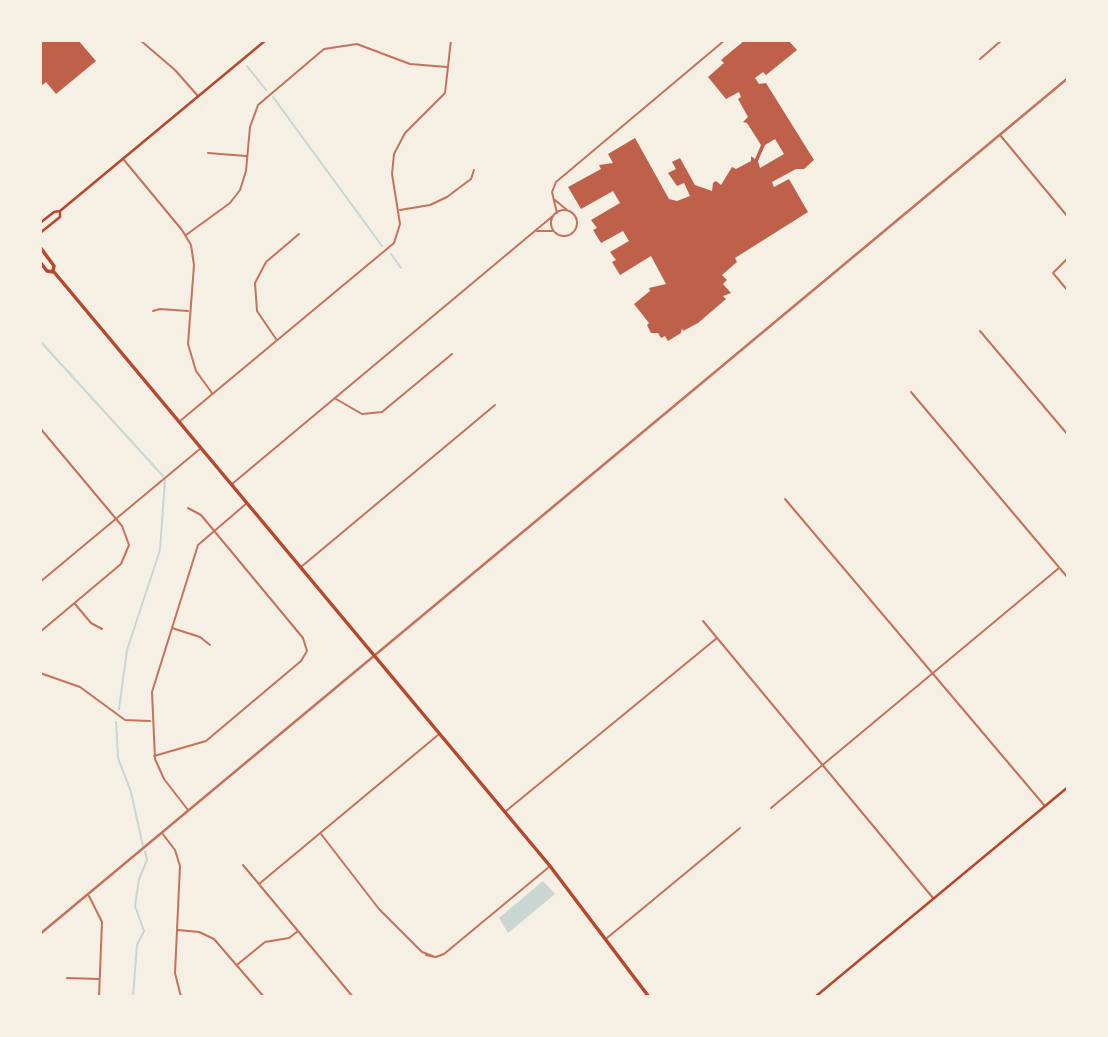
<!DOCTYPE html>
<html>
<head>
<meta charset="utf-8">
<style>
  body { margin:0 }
  #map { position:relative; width:1108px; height:1037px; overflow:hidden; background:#f6efe4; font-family:"Exo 2",sans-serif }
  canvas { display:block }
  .frame { position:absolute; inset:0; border:42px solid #f6efe4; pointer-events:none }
</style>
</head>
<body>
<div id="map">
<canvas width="1108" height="1037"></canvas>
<div class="frame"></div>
</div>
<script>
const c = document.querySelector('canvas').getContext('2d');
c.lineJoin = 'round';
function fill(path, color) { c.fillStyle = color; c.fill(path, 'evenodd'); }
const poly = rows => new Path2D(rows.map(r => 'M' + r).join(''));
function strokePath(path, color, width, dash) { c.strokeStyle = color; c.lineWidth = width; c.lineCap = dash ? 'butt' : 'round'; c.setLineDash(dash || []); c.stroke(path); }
fill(poly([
  [543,881,555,894,508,933,499,918]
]), '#c9d6d2');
strokePath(poly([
  [247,66,266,90],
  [273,97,382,246],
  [391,254,401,268],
  [40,341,163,476],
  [119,709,127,650,160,550,165,480],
  [116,722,118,758,131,792,143,846],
  [133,997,137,945,144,931,135,906,139,879,147,860,145,851]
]), '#c9d6d2', 2);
fill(poly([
  [40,40,78,40,96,61,56,94,46,82,40,87],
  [745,40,788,40,797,50,766,75,763,72,755,78,759,84,766,83,814,160,804,169,796,169,772,182,774,187,789,179,808,212,735,258,737,262,722,275,727,280,723,284,731,293,723,296,726,299,698,323,683,331,682,328,681,333,668,341,665,336,661,338,658,333,651,333,647,325,649,323,634,304,650,291,649,288,666,284,651,256,620,275,612,262,616,260,610,252,629,241,623,231,601,243,593,230,597,228,591,220,620,203,613,191,581,209,568,187,601,169,599,165,613,163,608,154,635,138,669,199,677,201,690,196,684,183,677,186,668,173,676,169,672,162,680,158,695,185,712,191,713,183,716,181,721,185,732,167,736,169,751,161,751,156,755,159,761,145,747,123,743,122,748,117,738,99,741,97,739,92,726,99,708,77,724,63,721,60],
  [775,139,784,154,760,168,758,161,765,145]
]), '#bf614a');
strokePath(poly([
  [140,40,175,70,197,95],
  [980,59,1002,40],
  [1000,135,1068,217],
  [208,153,246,156],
  [124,160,182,230,191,245,194,265,188,344,196,371,212,393],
  [555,200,567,210],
  [400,210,430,205,447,197,471,179,474,170],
  '551 223a13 13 0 1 1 26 0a13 13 0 1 1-26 0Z',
  [557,213,552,192,556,182,725,40],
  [537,231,552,231],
  [186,235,230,203,240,190,246,171,250,127,258,105,324,49,357,44,410,64,447,67],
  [1068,258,1053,273,1068,291],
  [153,311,160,309,188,311],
  [980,331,1068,435],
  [276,339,257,311,255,283,266,262,299,234],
  [911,392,1068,578],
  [336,399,362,414,382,412,452,354],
  [180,421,394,243,400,224,392,174,394,154,405,133,445,93,451,40],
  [40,428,122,526,129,545,121,564,40,632],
  [232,484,554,215],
  [785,499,1044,805],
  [301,567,495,405],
  [40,582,201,448],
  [75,604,91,623,102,629],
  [703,621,933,898],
  [172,628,200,637,210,645],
  [40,673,80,687,125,720,150,721],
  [154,756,206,741,301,661,307,651,303,638,201,515,188,508],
  [771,808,1059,568],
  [188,810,164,779,155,759,152,692,198,545,247,503],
  [506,811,717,638],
  [162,833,175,850,180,866,175,973,181,997],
  [321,834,379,909,422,952,435,957,426,955],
  [243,865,353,997],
  [259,884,438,735],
  [89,896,102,922,99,997],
  [178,930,199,932,214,939,264,997],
  [607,938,740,828],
  [436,957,444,954,549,867],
  [238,964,265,942,289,938,298,931],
  [67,978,98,979]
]), '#c5725c', 2);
strokePath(poly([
  [40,934,1068,78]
]), '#c5725c', 2.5);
strokePath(poly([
  [40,223,54,212,60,211],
  [40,233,60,217,60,211,266,40],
  [815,997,1068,787]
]), '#b5482f', 2.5);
strokePath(poly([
  [40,247,54,266,53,271],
  [40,262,47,271,54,272,550,866,649,997]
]), '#b5482f', 3.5);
</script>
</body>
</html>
